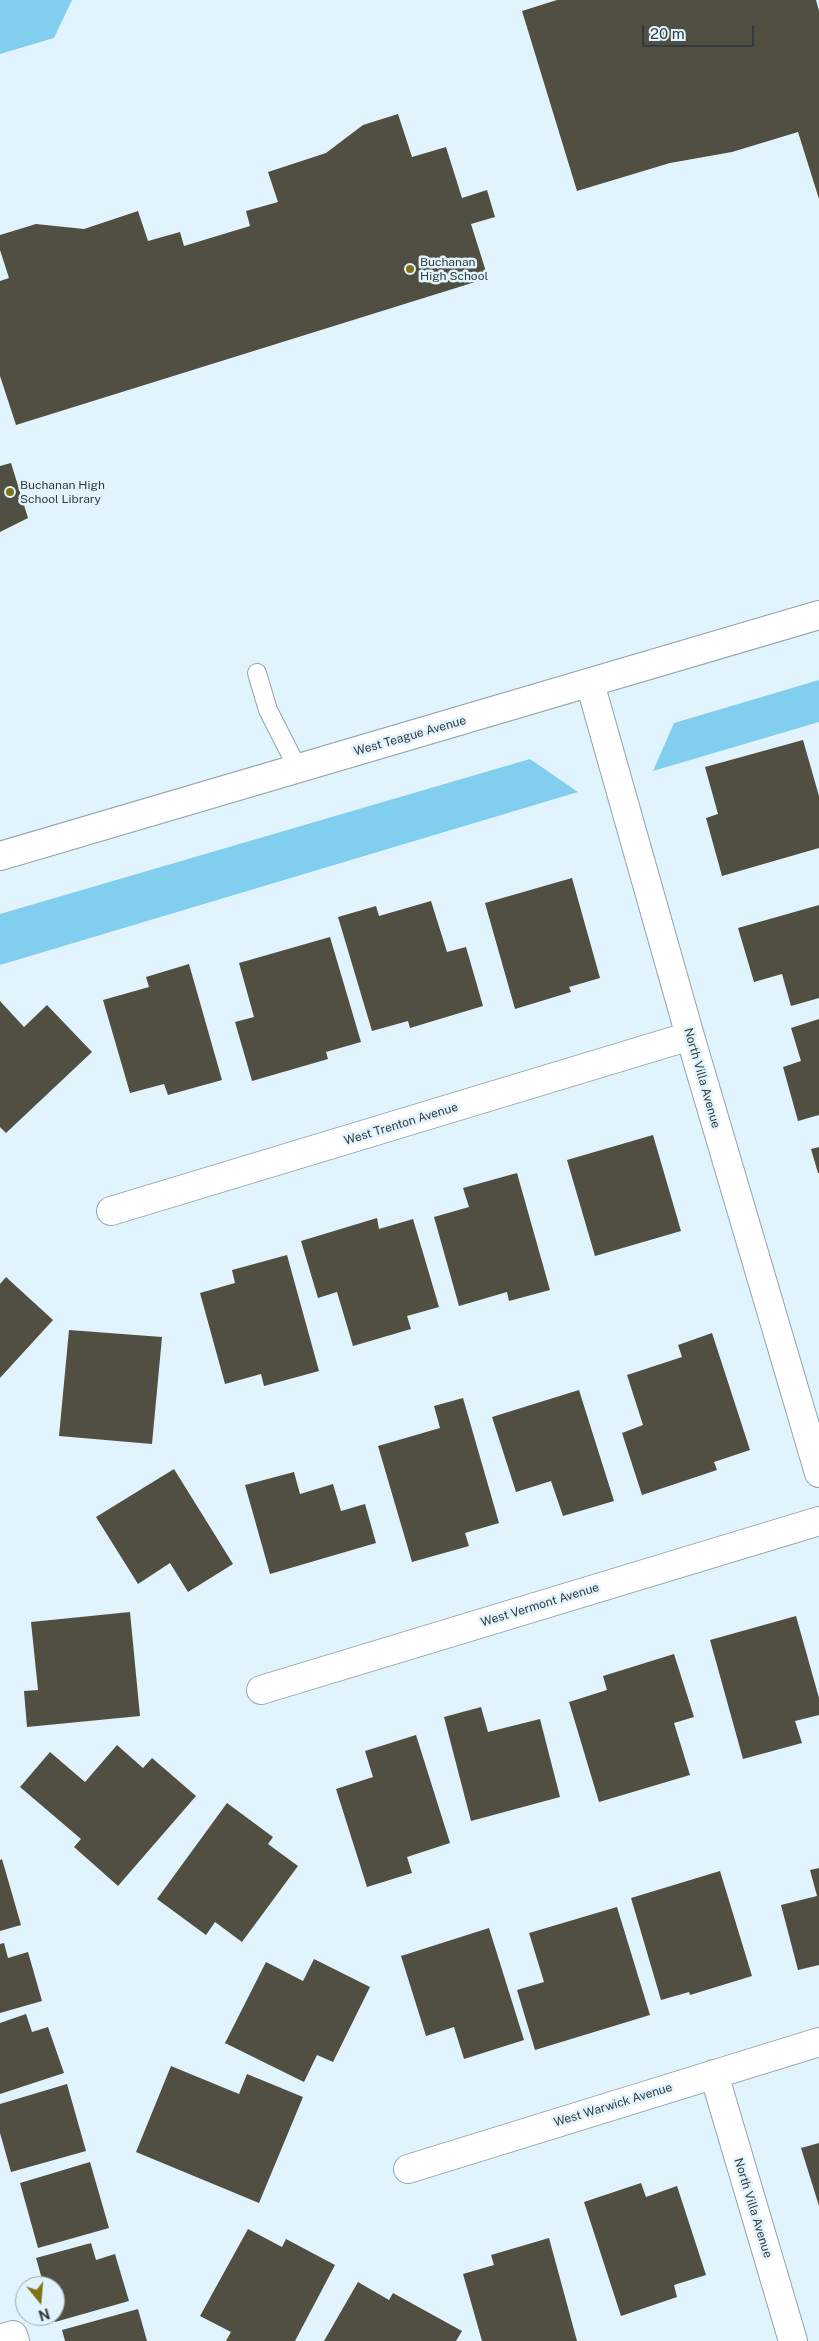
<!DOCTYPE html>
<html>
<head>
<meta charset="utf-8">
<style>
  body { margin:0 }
  #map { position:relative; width:819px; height:2341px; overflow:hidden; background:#e1f4fd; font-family:"Public Sans",sans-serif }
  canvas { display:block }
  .north { position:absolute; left:15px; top:2276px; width:50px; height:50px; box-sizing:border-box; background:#e1f4fd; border:1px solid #9baab1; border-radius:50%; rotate:163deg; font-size:14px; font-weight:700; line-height:20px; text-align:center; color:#333b3e }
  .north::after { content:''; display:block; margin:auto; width:18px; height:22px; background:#7f7314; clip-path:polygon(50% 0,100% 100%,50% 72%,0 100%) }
  .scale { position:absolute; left:642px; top:25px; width:112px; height:22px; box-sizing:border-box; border:2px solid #333b3e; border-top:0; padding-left:6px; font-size:15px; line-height:18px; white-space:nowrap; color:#333b3e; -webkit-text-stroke:4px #e1f4fd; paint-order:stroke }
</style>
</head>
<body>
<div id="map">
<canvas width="819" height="2341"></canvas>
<div class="north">N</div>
<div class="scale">20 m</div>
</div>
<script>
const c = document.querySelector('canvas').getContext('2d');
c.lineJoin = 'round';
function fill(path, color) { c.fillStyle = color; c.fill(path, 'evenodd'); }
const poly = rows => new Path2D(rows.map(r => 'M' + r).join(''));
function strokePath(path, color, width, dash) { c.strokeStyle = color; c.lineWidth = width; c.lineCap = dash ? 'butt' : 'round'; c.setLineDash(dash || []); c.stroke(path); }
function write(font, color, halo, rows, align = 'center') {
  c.font = font + ' "Public Sans",sans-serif'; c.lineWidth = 5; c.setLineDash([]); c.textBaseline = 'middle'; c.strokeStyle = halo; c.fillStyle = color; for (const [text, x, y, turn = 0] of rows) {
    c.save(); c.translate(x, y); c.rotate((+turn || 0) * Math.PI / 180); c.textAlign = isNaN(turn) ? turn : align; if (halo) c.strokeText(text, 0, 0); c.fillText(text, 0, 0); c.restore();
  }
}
fill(poly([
  [0,0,72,0,54,38,0,54],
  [819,680,819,722,653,771,674,723],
  [530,759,578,792,0,965,0,914]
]), '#81ceef');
fill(poly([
  [557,0,816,0,819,11,819,199,798,132,732,152,670,163,577,191,522,11],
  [398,114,412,157,446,147,462,198,487,190,495,217,471,224,488,278,16,425,0,376,0,281,9,278,0,250,0,235,36,224,84,229,138,211,148,241,180,232,184,246,250,226,246,211,278,202,268,172,326,153,363,125],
  [11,463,28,518,0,532,0,466],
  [803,740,819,796,819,848,722,876,706,818,718,814,705,767],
  [572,878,600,978,569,987,571,992,515,1009,485,903],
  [431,901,447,952,466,947,483,1006,410,1028,408,1021,372,1031,338,917,376,906,379,916],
  [819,905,819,998,791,1006,782,974,754,982,738,928],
  [330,937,361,1042,326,1052,328,1059,252,1081,235,1022,254,1017,239,963],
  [189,964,222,1080,168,1095,164,1084,130,1093,103,1000,149,987,146,977],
  [0,1001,24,1027,47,1005,92,1052,6,1133,0,1127],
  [819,1019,819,1115,798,1121,783,1067,801,1061,791,1028],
  [653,1135,681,1231,595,1256,567,1160],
  [819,1147,819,1173,818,1173,811,1149],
  [517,1173,550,1290,509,1301,507,1292,459,1306,434,1217,469,1207,463,1188],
  [377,1218,379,1229,413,1219,439,1307,407,1316,411,1329,353,1346,337,1292,318,1298,301,1241],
  [287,1255,319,1371,264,1386,261,1374,225,1384,200,1293,235,1283,232,1270],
  [6,1277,53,1320,0,1378,0,1284],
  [69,1330,162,1337,152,1444,59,1436],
  [712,1333,750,1450,714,1462,717,1470,642,1495,622,1433,643,1425,627,1375,682,1357,678,1345],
  [579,1390,614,1501,563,1516,551,1481,516,1492,492,1417],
  [463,1398,499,1523,465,1533,469,1546,412,1562,378,1446,440,1428,434,1406],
  [174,1469,233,1564,188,1592,170,1563,138,1584,96,1517],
  [294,1472,300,1494,333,1484,341,1511,365,1504,376,1543,270,1574,245,1485],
  [130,1612,140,1716,27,1727,24,1691,38,1690,31,1622],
  [796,1616,819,1698,819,1715,795,1721,802,1743,743,1759,710,1640],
  [674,1654,694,1717,674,1723,690,1775,599,1802,569,1702,607,1690,603,1676],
  [481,1707,488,1732,540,1719,560,1797,471,1821,444,1717],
  [416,1735,450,1843,407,1857,412,1873,367,1887,336,1789,373,1777,365,1751],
  [117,1745,143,1768,152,1758,196,1796,118,1886,74,1847,81,1839,20,1787,50,1752,85,1782],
  [227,1803,273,1837,268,1844,298,1866,242,1942,215,1922,206,1935,157,1899],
  [2,1859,21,1925,0,1931,0,1860],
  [819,1868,819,1965,798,1970,781,1905,817,1896,810,1870],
  [720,1871,752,1976,690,1995,689,1992,661,2000,631,1898],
  [617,1907,650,2015,535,2050,517,1990,544,1982,529,1933],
  [489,1928,524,2040,464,2059,454,2027,426,2036,401,1956],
  [4,1943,8,1958,28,1952,42,2001,0,2013,0,1944],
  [314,1959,370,1987,333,2062,317,2055,304,2082,225,2043,266,1962,303,1981],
  [26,2014,32,2032,48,2027,64,2073,0,2094,0,2023],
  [171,2066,239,2094,247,2074,303,2097,259,2203,136,2152],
  [67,2084,86,2151,11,2172,0,2133,0,2104],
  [819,2143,819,2206,801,2148],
  [90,2162,109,2228,38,2248,20,2183],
  [641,2183,646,2197,677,2186,706,2275,674,2285,677,2297,621,2316,584,2202],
  [248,2229,282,2247,286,2239,335,2265,295,2341,226,2341,231,2332,200,2316],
  [549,2238,577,2341,482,2341,463,2274,494,2265,491,2255],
  [91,2243,96,2260,115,2254,129,2301,55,2322,53,2316,55,2316,55,2286,44,2286,36,2258],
  [358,2282,389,2300,393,2293,462,2331,456,2341,324,2341],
  [138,2309,147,2341,65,2341,62,2330]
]), '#514f41');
const service = poly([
  [257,673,268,710,298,769]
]);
const minor = poly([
  [590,683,690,1036,819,1473],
  [111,1211,690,1036],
  [261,1690,819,1521],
  [714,2074,793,2341],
  [408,2169,819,2042],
  [0,2339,13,2335,15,2341]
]);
const tertiary = poly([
  [0,856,819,615]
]);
strokePath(service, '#91a3ab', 20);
strokePath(minor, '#91a3ab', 30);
strokePath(tertiary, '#91a3ab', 30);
strokePath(service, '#fff', 18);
strokePath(minor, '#fff', 28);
strokePath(tertiary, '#fff', 28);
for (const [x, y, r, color] of [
  [410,269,5,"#7f7314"],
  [10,492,5,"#7f7314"]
]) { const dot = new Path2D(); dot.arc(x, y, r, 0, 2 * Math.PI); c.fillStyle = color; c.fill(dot); strokePath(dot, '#e1f4fd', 2); }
write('12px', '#333b3e', '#e1f4fd', [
  ["Buchanan",420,262],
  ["High School",420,276],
  ["Buchanan High",20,485],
  ["School Library",20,499]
], 'left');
write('12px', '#333b3e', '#e1f4fd', [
  ["West Teague Avenue",410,736,-16],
  ["North Villa Avenue",702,1078,74],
  ["West Trenton Avenue",401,1124,-17],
  ["West Vermont Avenue",540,1605,-17],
  ["West Warwick Avenue",613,2105,-17],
  ["North Villa Avenue",753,2208,73]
]);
</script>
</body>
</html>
